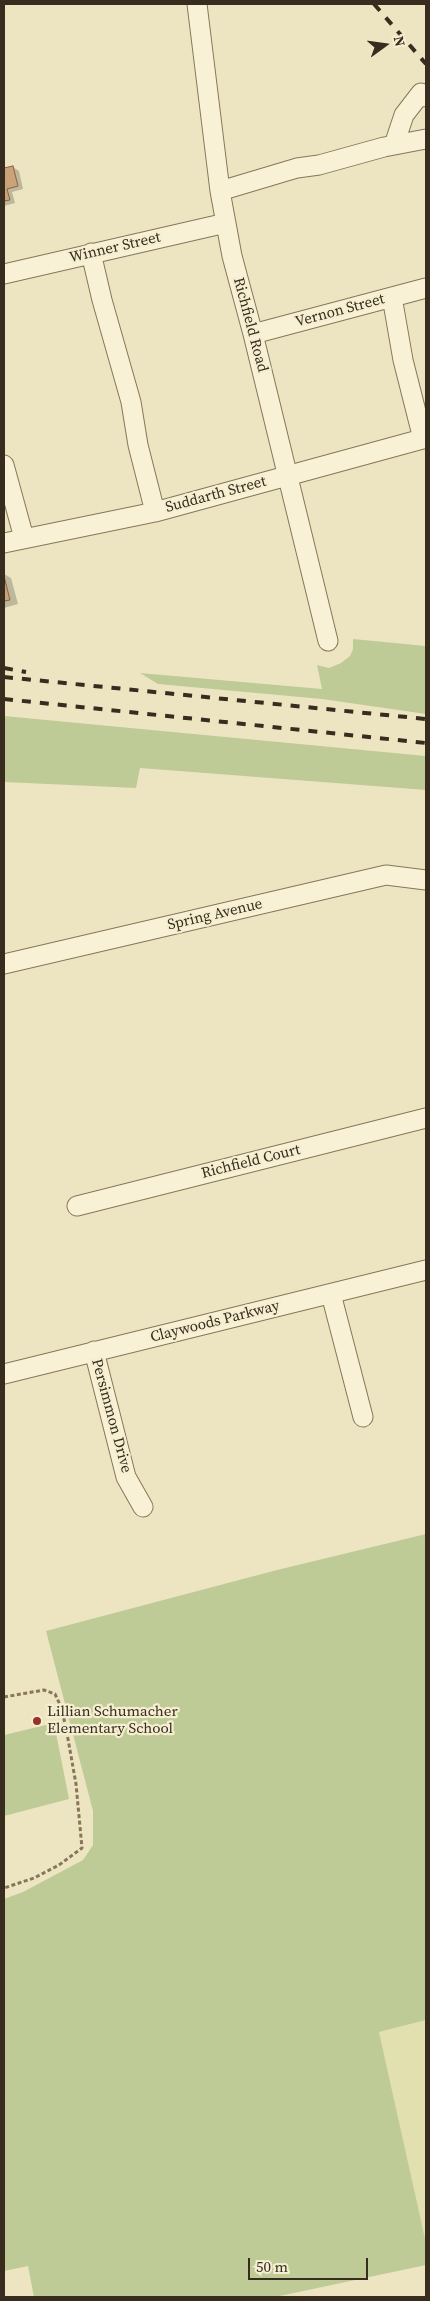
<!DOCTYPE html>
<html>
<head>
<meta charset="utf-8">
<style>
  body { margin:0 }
  #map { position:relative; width:430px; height:2301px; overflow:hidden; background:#ede5c2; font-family:"Source Serif 4",serif }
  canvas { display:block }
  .frame { position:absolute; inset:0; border:5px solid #372c1d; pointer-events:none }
  .north { position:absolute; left:360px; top:20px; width:50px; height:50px; -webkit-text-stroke:4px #f5eed1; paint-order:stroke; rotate:76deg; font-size:14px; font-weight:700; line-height:20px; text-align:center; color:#372c1d }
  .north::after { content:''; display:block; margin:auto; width:18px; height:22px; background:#372c1d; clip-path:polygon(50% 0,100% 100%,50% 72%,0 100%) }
  .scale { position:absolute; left:248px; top:2258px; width:120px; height:22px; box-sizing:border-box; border:2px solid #372c1d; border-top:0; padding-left:6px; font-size:15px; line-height:18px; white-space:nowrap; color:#372c1d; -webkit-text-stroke:4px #f5eed1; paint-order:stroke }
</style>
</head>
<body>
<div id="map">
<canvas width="430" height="2301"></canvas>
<div class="frame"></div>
<div class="north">N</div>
<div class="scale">50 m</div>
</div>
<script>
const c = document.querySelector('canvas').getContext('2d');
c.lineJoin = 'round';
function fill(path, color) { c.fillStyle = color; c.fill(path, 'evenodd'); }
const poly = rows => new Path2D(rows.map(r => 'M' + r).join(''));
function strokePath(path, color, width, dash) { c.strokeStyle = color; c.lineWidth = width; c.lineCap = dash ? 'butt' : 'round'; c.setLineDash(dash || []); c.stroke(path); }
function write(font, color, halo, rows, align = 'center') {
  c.font = font + ' "Source Serif 4",serif'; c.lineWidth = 4.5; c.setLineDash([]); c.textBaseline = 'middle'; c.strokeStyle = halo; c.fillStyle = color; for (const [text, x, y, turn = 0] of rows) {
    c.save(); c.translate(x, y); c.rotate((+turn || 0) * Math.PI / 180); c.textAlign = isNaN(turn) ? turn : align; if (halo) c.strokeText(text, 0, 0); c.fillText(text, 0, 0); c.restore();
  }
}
fill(poly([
  [426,2020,426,2243,379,2032]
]), '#e3e0af');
fill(poly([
  [353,639,426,646,426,714,322,699,158,684,140,673,322,689,317,665,329,668,341,663,350,656,353,649],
  [4,716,426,756,426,790,140,768,136,788,4,782],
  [426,1534,426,2020,379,2032,426,2243,426,2265,275,2297,34,2297,28,2266,4,2271,4,1899,23,1892,83,1860,93,1845,93,1811,46,1631,277,1570],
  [54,1723,69,1799,4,1816,4,1735]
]), '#bfcb96');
fill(poly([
  [13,167,19,171,23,189,12,192,15,203,4,206,4,170],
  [4,574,11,578,18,604,4,608]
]), '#0003');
const building = poly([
  [13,166,18,186,7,189,10,200,4,201,4,168,13,166],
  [4,576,10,600,4,601,4,576]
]);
fill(building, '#cba378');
strokePath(building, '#856240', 1);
const minor = poly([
  [197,4,220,191,232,256,253,334,328,641],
  [394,145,404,115,421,93,426,97],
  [220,191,297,168,319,165,384,147,426,139],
  [91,253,102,300,131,402,138,445,155,512],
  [4,274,226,223],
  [392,297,403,360,423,439],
  [253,334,426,288],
  [4,465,24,538],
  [4,543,155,512,426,438],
  [4,964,386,875,426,880],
  [77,1206,426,1118],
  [331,1294,363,1417],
  [94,1351,126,1477,143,1507],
  [4,1374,426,1270]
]);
strokePath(minor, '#877659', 21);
strokePath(poly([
  [4,1697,44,1690,55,1694,62,1709,68,1739,76,1784,82,1848,59,1865,34,1878,4,1888]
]), '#877659', 3, [4, 2.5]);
strokePath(minor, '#f8f1d5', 19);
strokePath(poly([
  [374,4,426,64],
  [4,668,26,672],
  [4,677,426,719],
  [4,699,426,743]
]), '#372c1d', 4, [9, 9]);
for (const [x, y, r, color] of [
  [37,1721,5,"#95342a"]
]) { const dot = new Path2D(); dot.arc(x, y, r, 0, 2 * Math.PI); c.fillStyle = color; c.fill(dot); strokePath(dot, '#f5eed1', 2); }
write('15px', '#372c1d', '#f5eed1', [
  ["Winner Street",115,248,-13],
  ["Vernon Street",340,311,-15],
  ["Richfield Road",250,325,75],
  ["Suddarth Street",216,495,-15],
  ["Spring Avenue",215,915,-13],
  ["Richfield Court",251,1162,-14],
  ["Claywoods Parkway",215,1322,-14],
  ["Persimmon Drive",111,1416,75]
]);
write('15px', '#372c1d', '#f5eed1', [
  ["Lillian Schumacher",47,1712],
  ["Elementary School",47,1729]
], 'left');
</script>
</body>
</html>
